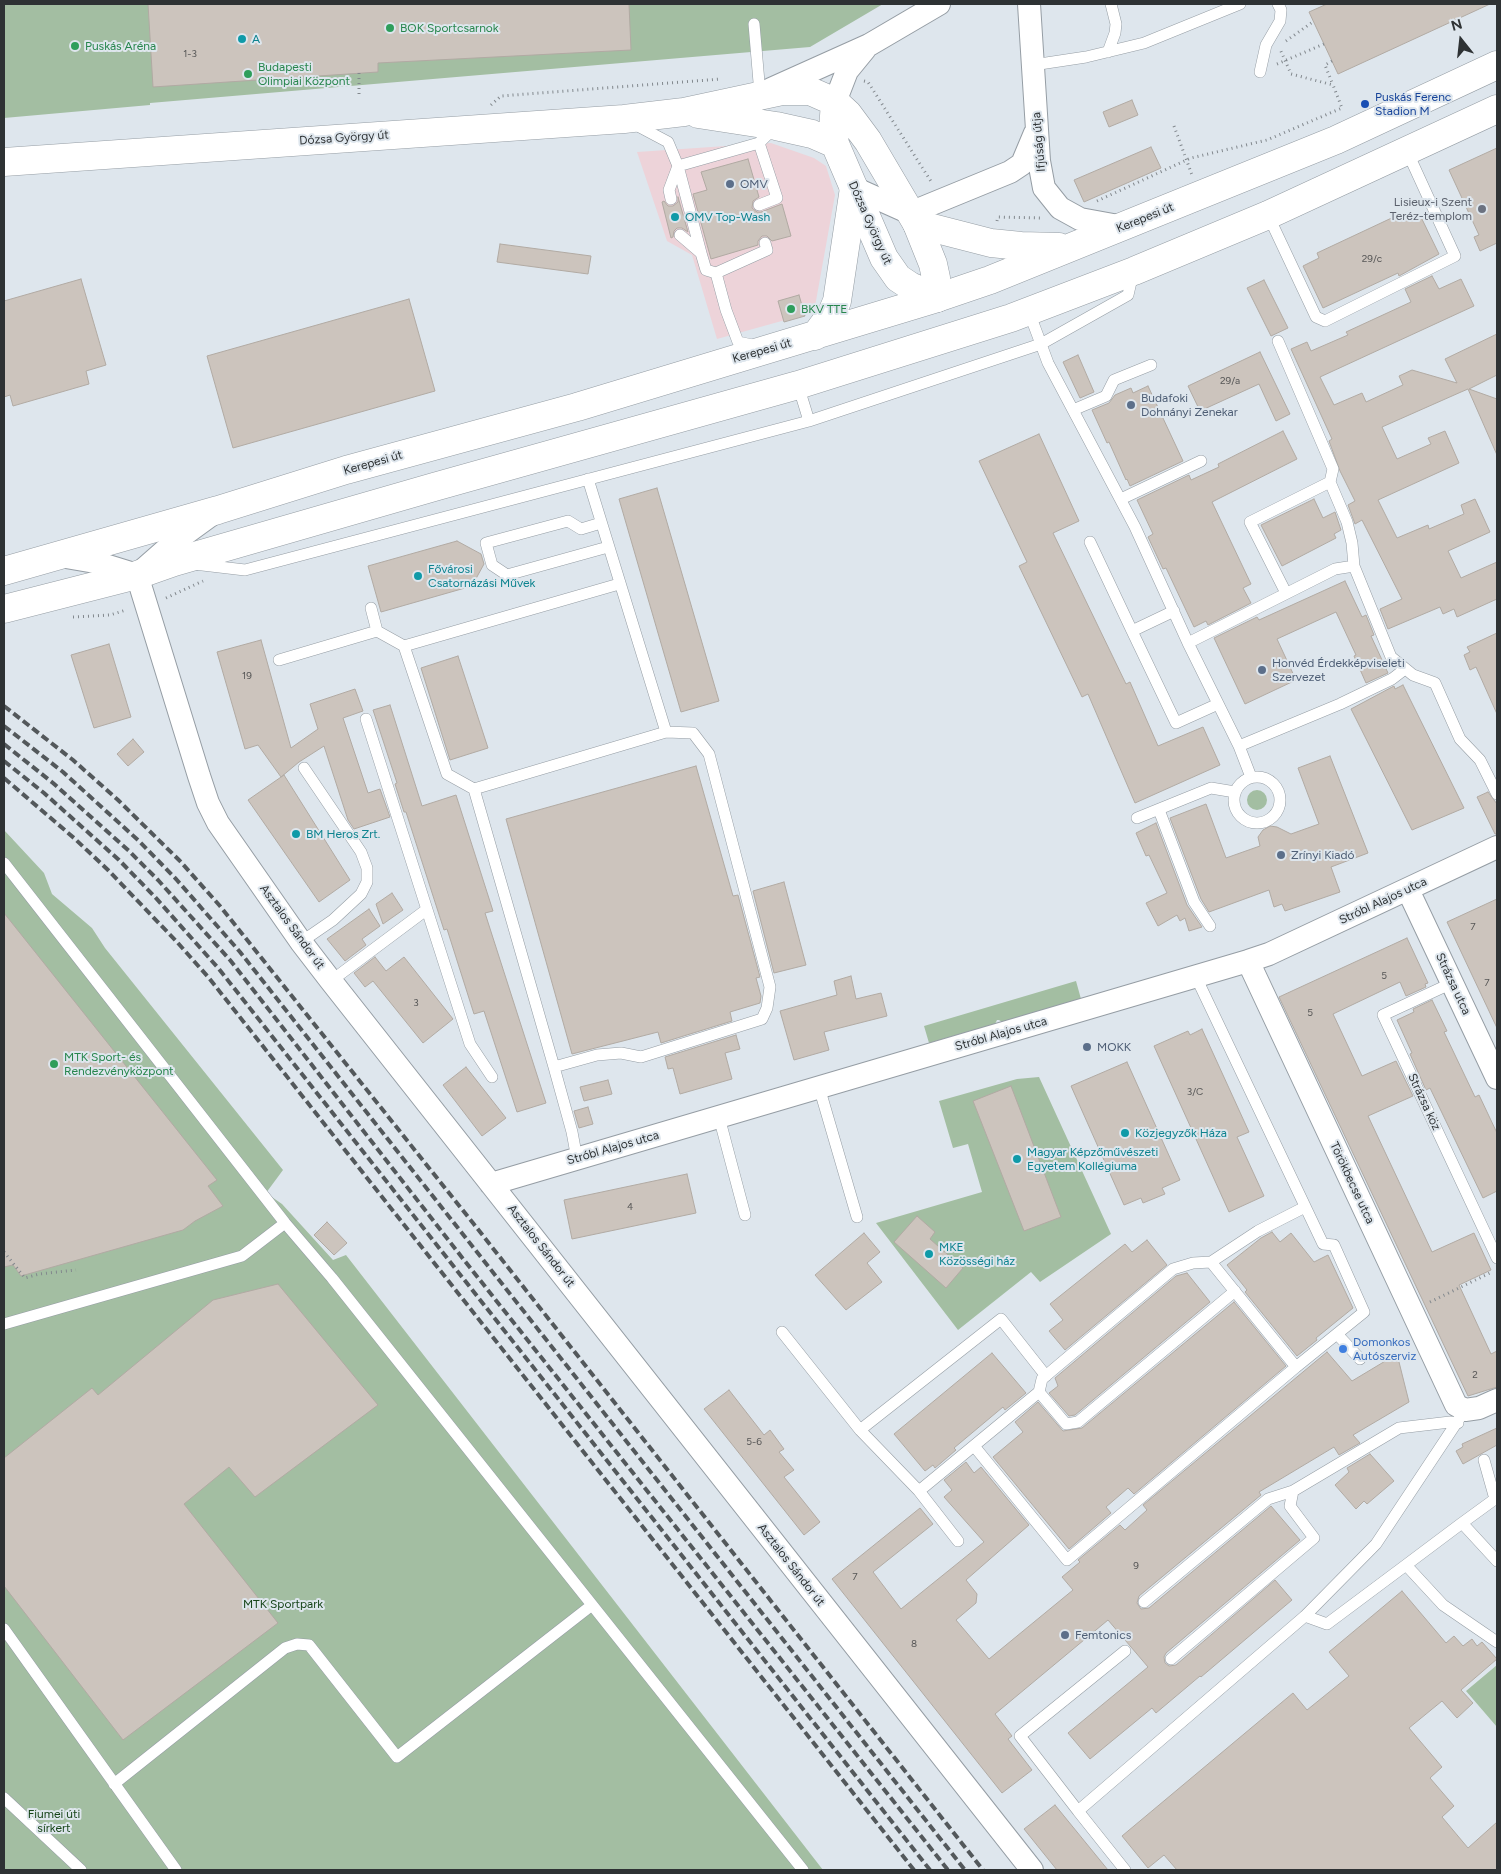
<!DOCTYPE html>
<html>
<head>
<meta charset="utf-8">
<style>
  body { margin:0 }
  #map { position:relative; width:1501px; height:1874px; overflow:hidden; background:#dee6ed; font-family:Figtree,sans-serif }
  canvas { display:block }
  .frame { position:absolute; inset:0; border:5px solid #2e3234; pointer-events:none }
  .north { position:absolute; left:1436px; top:15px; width:50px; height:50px; -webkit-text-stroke:4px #dee6ed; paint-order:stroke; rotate:344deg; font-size:14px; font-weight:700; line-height:20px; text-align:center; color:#2e3234 }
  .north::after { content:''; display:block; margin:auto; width:18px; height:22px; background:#2e3234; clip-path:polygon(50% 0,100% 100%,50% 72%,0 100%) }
</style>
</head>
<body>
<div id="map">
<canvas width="1501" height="1874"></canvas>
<div class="frame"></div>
<div class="north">N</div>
</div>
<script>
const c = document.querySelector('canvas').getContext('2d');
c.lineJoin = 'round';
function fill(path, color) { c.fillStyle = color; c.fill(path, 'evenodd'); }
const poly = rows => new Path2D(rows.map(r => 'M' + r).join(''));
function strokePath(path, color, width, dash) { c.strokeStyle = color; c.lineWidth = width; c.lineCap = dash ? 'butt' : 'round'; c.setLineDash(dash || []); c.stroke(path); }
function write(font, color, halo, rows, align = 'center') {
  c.font = font + ' Figtree,sans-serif'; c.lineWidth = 4; c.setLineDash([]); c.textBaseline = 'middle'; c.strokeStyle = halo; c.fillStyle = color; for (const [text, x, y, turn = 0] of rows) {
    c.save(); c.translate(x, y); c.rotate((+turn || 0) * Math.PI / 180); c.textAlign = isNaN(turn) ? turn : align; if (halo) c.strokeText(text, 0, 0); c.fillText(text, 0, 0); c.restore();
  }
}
fill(poly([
  [771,143,814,158,826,166,835,195,814,312,717,339,692,255,667,241,637,152]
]), '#edd3d9');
fill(poly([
  [4,4,883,4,810,47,150,103,150,105,4,118],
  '1247 800a10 10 0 1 1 20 0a10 10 0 1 1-20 0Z',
  [4,830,44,873,52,894,92,928,105,948,283,1170,266,1193,282,1204,333,1260,346,1255,823,1870,4,1870],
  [1076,981,1081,999,1002,1022,999,1020,997,1020,995,1024,929,1043,924,1026],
  [1039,1077,1111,1234,1040,1282,1031,1272,958,1330,876,1223,982,1192,968,1144,953,1148,939,1101,1017,1079],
  [1497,1665,1497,1727,1466,1691]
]), '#a3bea2');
const building = poly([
  [148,4,629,4,631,50,378,63,378,72,153,87,148,4],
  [1327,4,1490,4,1338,74,1309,12,1327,4],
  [1132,100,1138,115,1109,127,1103,112,1132,100],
  [1151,147,1161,168,1084,202,1074,180,1151,147],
  [1497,148,1497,243,1480,251,1474,237,1479,235,1449,170,1497,148],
  [748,159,759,197,753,201,752,208,757,212,761,212,782,204,791,236,772,241,767,236,762,236,758,241,758,245,711,259,693,194,707,190,701,172,748,159],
  [678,197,688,232,682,228,677,228,674,231,673,237,671,238,662,202,664,201,668,206,673,206,678,202,678,197],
  [1411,212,1412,216,1419,213,1439,254,1399,276,1398,273,1323,308,1303,266,1319,258,1317,253,1398,215,1399,218,1411,212],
  [500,244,591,256,588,274,497,262,500,244],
  [1432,276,1439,289,1461,279,1474,306,1320,377,1334,405,1362,393,1366,402,1403,385,1399,376,1412,370,1457,383,1445,359,1497,334,1497,375,1469,389,1497,399,1497,455,1468,389,1461,392,1382,427,1397,459,1431,444,1428,438,1445,431,1459,463,1378,500,1397,538,1428,525,1429,529,1464,514,1461,505,1475,499,1490,532,1448,551,1461,578,1497,562,1497,599,1457,617,1454,609,1443,614,1440,607,1388,629,1380,609,1402,599,1362,520,1355,524,1348,505,1355,501,1340,471,1329,441,1332,439,1291,349,1307,342,1311,351,1348,335,1346,332,1411,302,1405,289,1432,276],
  [81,279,106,365,86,371,89,384,13,406,10,395,4,397,4,301,81,279],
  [1264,280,1288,328,1271,336,1247,288,1264,280],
  [799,295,805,316,784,322,778,301,799,295],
  [409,299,435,391,233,448,207,356,409,299],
  [1260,352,1290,414,1276,421,1259,384,1200,411,1188,386,1260,352],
  [1078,355,1094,392,1080,398,1063,362,1078,355],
  [1148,386,1183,461,1130,486,1127,479,1126,480,1109,442,1107,443,1092,410,1109,403,1115,395,1131,388,1133,393,1148,386],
  [1283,431,1297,459,1212,502,1251,584,1243,588,1251,603,1208,625,1206,621,1194,627,1166,568,1163,569,1148,537,1153,534,1137,500,1189,475,1191,480,1219,467,1218,464,1283,431],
  [1039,434,1079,521,1053,533,1126,684,1130,682,1158,746,1203,727,1220,765,1135,803,1088,694,1082,697,1019,566,1027,562,979,461,1039,434],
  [657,488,719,701,681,712,619,499,657,488],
  [1314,499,1323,518,1335,512,1341,530,1334,534,1336,538,1282,566,1261,525,1314,499],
  [457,541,481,554,484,564,472,586,381,612,368,566,457,541],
  [1345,581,1362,617,1366,615,1374,635,1371,636,1388,673,1366,683,1354,656,1356,655,1336,612,1277,639,1296,680,1245,704,1214,638,1257,617,1259,620,1345,581],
  [1497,633,1497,714,1476,667,1470,670,1464,655,1470,652,1467,647,1497,633],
  [261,640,291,748,318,729,310,704,355,689,363,711,343,718,368,793,380,789,390,817,354,829,348,820,324,746,299,762,281,777,258,745,245,749,217,652,261,640],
  [109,644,131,717,94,728,71,655,109,644],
  [458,656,488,748,450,760,421,668,458,656],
  [1403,685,1464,808,1412,830,1351,709,1394,686,1395,689,1403,685],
  [390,705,422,806,456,795,493,911,485,913,546,1103,517,1112,484,1011,474,1014,447,929,444,930,406,812,404,812,395,784,397,783,373,710,390,705],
  [133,739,144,752,128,766,117,754,133,739],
  [1330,756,1368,853,1331,867,1340,892,1285,911,1282,904,1274,907,1269,890,1209,912,1201,899,1170,818,1206,804,1226,858,1260,846,1258,837,1263,830,1270,826,1277,827,1291,834,1319,824,1298,768,1330,756],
  [696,766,733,896,738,895,760,977,756,978,761,996,760,1003,730,1012,732,1021,661,1043,658,1032,572,1054,506,819,696,766],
  [284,775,350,880,319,902,248,800,284,775],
  [1488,792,1497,804,1497,834,1495,834,1477,797,1488,792],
  [1156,823,1187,905,1202,927,1189,931,1185,918,1180,921,1177,915,1158,926,1146,903,1167,893,1149,855,1146,856,1136,833,1156,823],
  [784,882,806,965,774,973,753,891,784,882],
  [392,893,403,910,383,924,376,904,392,893],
  [1497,899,1497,1028,1447,922,1497,899],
  [369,909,380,926,362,939,366,945,345,961,327,939,369,909],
  [4,913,217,1180,208,1186,223,1206,195,1221,183,1230,21,1276,13,1265,4,1267,4,913],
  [1407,938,1428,983,1425,984,1426,987,1406,996,1400,982,1333,1014,1362,1076,1396,1061,1413,1096,1368,1116,1432,1252,1474,1233,1491,1270,1459,1285,1491,1354,1497,1351,1497,1387,1468,1396,1279,997,1407,938],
  [375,957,386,971,404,957,453,1019,423,1043,373,981,365,987,354,973,375,957],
  [851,976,856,999,881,993,887,1016,824,1032,829,1050,794,1060,780,1011,837,995,834,981,851,976],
  [1432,1000,1447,1031,1444,1032,1475,1097,1479,1095,1497,1133,1497,1191,1483,1198,1430,1088,1426,1090,1410,1054,1412,1053,1397,1020,1414,1012,1413,1009,1432,1000],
  [1202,1029,1249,1132,1237,1137,1264,1196,1229,1212,1154,1046,1188,1031,1190,1035,1202,1029],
  [736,1035,740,1049,725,1053,732,1079,680,1094,673,1068,668,1069,665,1057,736,1035],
  [1127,1062,1180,1180,1162,1188,1165,1194,1143,1203,1141,1198,1124,1205,1071,1086,1127,1062],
  [466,1067,506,1118,482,1136,443,1085,466,1067],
  [608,1080,612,1094,584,1101,580,1087,608,1080],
  [1011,1086,1061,1217,1024,1231,973,1101,1011,1086],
  [588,1107,593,1124,579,1128,574,1111,588,1107],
  [687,1174,696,1213,572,1239,564,1200,687,1174],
  [917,1216,935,1232,930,1239,963,1268,946,1288,894,1242,917,1216],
  [327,1222,347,1243,334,1255,314,1235,327,1222],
  [1272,1232,1280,1242,1291,1233,1314,1262,1328,1255,1353,1308,1316,1338,1317,1340,1297,1356,1245,1292,1247,1290,1227,1265,1261,1238,1272,1232],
  [864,1233,880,1252,867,1263,882,1282,846,1310,815,1275,864,1233],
  [1147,1240,1167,1265,1065,1350,1049,1331,1063,1320,1050,1304,1125,1244,1132,1252,1147,1240],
  [1187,1273,1210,1302,1075,1415,1069,1416,1049,1393,1058,1386,1055,1378,1176,1276,1187,1273],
  [278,1284,378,1405,255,1497,229,1467,184,1504,278,1623,123,1740,4,1586,4,1458,92,1388,98,1395,213,1300,278,1284],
  [1234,1302,1286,1366,1134,1494,1128,1488,1106,1507,1111,1513,1069,1549,993,1457,1023,1432,1015,1422,1038,1402,1063,1431,1082,1428,1234,1302],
  [1327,1352,1352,1381,1397,1354,1409,1402,1353,1435,1360,1443,1339,1455,1334,1447,1259,1492,1261,1495,1139,1596,1137,1603,1141,1609,1149,1608,1271,1506,1300,1540,1166,1653,1164,1657,1165,1663,1169,1666,1176,1665,1275,1580,1292,1600,1201,1677,1200,1676,1156,1713,1152,1708,1090,1759,1068,1733,1148,1667,1108,1620,995,1714,1012,1736,1008,1739,1032,1770,1002,1793,832,1579,920,1508,933,1524,873,1572,901,1609,984,1542,944,1497,952,1490,944,1480,966,1462,974,1473,981,1467,1029,1525,966,1580,977,1594,976,1603,956,1620,989,1659,1073,1590,1062,1577,1080,1562,1078,1560,1120,1525,1125,1530,1147,1510,1143,1505,1327,1352],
  [992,1353,1026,1393,1005,1410,1003,1407,954,1448,956,1450,935,1468,933,1465,925,1471,894,1434,992,1353],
  [729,1390,764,1435,770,1430,784,1449,779,1452,794,1470,784,1477,820,1522,804,1535,704,1409,729,1390],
  [1497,1428,1497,1445,1463,1464,1456,1451,1463,1447,1462,1444,1497,1428],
  [1370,1454,1394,1481,1367,1504,1364,1501,1356,1509,1335,1485,1349,1472,1347,1468,1370,1454],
  [1402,1591,1446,1643,1454,1636,1463,1646,1472,1639,1477,1646,1482,1642,1497,1659,1461,1690,1473,1703,1457,1718,1442,1701,1409,1728,1442,1767,1430,1778,1454,1806,1442,1817,1468,1848,1497,1822,1497,1870,1177,1870,1164,1855,1148,1868,1122,1836,1293,1693,1307,1710,1349,1676,1329,1652,1402,1591],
  [1055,1805,1108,1870,1057,1870,1024,1829,1055,1805]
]);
fill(building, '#ccc4bd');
strokePath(building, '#b1aaa3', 1);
const service = poly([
  [754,24,760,94],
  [1108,52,1115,33,1116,24,1111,4],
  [1033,65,1086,57,1144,43,1240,4],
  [1260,72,1266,45,1280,21,1281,10,1278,4],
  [634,124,668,142,678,166,701,253],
  [671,199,669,190,678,166,759,143,775,127],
  [759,205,777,198,759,143],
  [1268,215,1316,317,1325,321,1455,256,1407,151],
  [680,235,701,253,706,270,716,273,767,250,765,243],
  [716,273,726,310,738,342,757,346],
  [1029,312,1048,363,1135,527,1188,643,1239,746,1251,777],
  [1278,341,1333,469,1330,482,1347,522,1352,543,1354,566,1391,657,1413,675,1435,683,1460,739,1480,760,1497,794],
  [798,385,809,421],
  [1073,410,1106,396,1114,380,1151,365],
  [588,479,666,732],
  [1121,499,1201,461],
  [601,523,581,529,568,521,486,543,492,565,507,575,608,547],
  [1090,542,1132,631,1174,611],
  [194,564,245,570,809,421,1041,344,1128,295,1133,273],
  [1286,593,1250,522,1330,482],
  [371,608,377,631],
  [1132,631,1176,723,1218,704],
  [1188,643,1335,569,1354,566],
  [404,646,619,584],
  [279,660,377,631,404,646,447,774,474,789],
  [366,719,470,1044,492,1077],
  [1239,746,1340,704,1392,679,1405,669],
  '1234 800a23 23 0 1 1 46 0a23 23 0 1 1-46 0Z',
  [1159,810,1194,902,1210,926],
  [1137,818,1211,788,1235,792],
  [4,863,285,1223,332,1278,803,1870],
  [301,942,333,920,361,894,367,882,367,868,361,852,304,768],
  [1196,977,1323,1244,1334,1245,1364,1312,1296,1367,1211,1262],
  [331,981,426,910],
  [1452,983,1383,1015,1497,1258],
  [554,1067,597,1055,621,1053,641,1057,762,1019,767,1008,770,987,709,754,693,733,666,732,474,789,554,1067,572,1132,577,1159],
  [819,1087,857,1217],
  [719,1117,745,1215],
  [4,1324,242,1256,285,1223],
  [782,1332,860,1430,919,1491],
  [1337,1334,1360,1359],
  [1039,1392,1066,1424,1078,1422,1235,1291],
  [860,1430,1001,1319,1046,1376],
  [974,1446,1067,1560,1296,1367],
  [1462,1523,1495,1499,1484,1460],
  [958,1541,919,1491,1039,1392,1042,1379,1173,1269,1193,1263,1211,1262,1258,1231,1305,1207],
  [1497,1561,1462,1523,1406,1565,1443,1605,1497,1642],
  [1144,1602,1268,1499,1293,1491],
  [1305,1616,1327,1624,1406,1565],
  [4,1629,176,1870],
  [1125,1651,1020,1736,1078,1811,1305,1616,1376,1544,1465,1410],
  [1171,1659,1314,1538,1290,1506,1293,1491,1399,1428,1450,1422,1458,1423],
  [114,1784,285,1648,297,1644,309,1645,397,1757,592,1605],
  [4,1798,81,1870],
  [1078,1811,1125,1870]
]);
const minor = poly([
  [1029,4,1039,161,1044,188,1060,208,1080,219,1124,227],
  [771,89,869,45,939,4],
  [835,102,847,71,865,49],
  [854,188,910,213,1010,172,1022,164,1035,133],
  [60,556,95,562,137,575,178,539,211,515],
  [137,575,199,776,208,803,218,823,301,942,331,981,1032,1870],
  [1408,890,1497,1078],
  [1248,961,1456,1405,1465,1410,1479,1408,1497,1400],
  [491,1184,1248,961,1269,954,1497,847]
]);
const secondary = poly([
  [698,114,776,126,812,134,835,144],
  [4,162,624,119,684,112,782,91,810,91,835,102,848,114,868,141,917,224,933,264,936,278,937,298,910,286,898,278,884,258,835,144,833,130,835,102]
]);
const primary = poly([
  [917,224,991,243,1021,246,1059,247],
  [815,336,832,313,837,301,854,188],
  [4,571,218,510,346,470,577,407,937,298,990,280,1336,140,1497,65],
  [4,609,137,575,174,562,434,487,798,385,1011,318,1134,271,1268,215,1497,109]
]);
strokePath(service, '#959da4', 12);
strokePath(minor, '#959da4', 24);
strokePath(secondary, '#959da4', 29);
strokePath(primary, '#959da4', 29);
strokePath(poly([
  [1286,41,1314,21],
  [1332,61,1325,65,1333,85],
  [1277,64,1324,44],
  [359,73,359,96],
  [864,81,868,82,932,183],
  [491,105,501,96,721,79],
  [1174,126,1192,175],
  [1097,201,1191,158,1267,140,1342,108,1333,85,1291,74,1280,49],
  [997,221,998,217,1041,218],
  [166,598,203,581],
  [73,617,110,615,126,610],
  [4,1252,25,1278,39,1274,76,1270],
  [1430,1302,1492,1272]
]), '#82888d', 3, [1, 4]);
strokePath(service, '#fff', 11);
strokePath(minor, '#fff', 22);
strokePath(secondary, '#fff', 28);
strokePath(primary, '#fff', 28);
strokePath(poly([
  [4,706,73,760,118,800,180,861,220,906,473,1223,983,1870],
  [4,726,63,772,139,841,176,879,240,952,965,1870],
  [4,744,53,783,129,851,158,880,230,960,464,1260,948,1870],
  [4,761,44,793,119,860,155,897,219,969,930,1870],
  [4,778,74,838,108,870,177,942,209,978,914,1870]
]), '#53585b', 4, [8, 4]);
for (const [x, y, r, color] of [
  [390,28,5,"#2e9e5b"],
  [242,39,5,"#0f9aa8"],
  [75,46,5,"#2e9e5b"],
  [248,74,5,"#2e9e5b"],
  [1365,104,5,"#1a4fb4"],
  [730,184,5,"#5c6f8a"],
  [1482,209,5,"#6b7280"],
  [675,217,5,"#0f9aa8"],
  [791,309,5,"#2e9e5b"],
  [1131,405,5,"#5c6f8a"],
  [418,576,5,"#0f9aa8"],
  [1262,670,5,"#5c6f8a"],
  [296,834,5,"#0f9aa8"],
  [1281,855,5,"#5c6f8a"],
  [1087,1047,5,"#5c6f8a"],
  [54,1064,5,"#2e9e5b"],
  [1125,1133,5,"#0f9aa8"],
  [1017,1159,5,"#0f9aa8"],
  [929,1254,5,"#0f9aa8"],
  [1343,1349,5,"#3f7fe0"],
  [1065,1635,5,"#5c6f8a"]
]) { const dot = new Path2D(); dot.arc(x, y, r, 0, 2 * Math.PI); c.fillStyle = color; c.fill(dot); strokePath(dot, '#dee6ed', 2); }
write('10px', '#565656', null, [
  ["1-3",190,54],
  ["29/c",1372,259],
  ["29/a",1230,381],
  ["19",247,676],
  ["7",1473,927],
  ["5",1384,976],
  ["7",1487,983],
  ["3",416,1003],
  ["5",1310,1013],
  ["3/C",1195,1092],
  ["4",630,1207],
  ["2",1475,1375],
  ["5-6",754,1442],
  ["9",1136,1566],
  ["7",855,1577],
  ["8",914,1644]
]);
write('12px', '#27864d', '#dee6ed', [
  ["BOK Sportcsarnok",400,28],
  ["Puskás Aréna",85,46],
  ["Budapesti",258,67],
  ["Olimpiai Központ",258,81],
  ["BKV TTE",801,309],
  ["MTK Sport- és",64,1057],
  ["Rendezvényközpont",64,1071]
], 'left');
write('12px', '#0d838f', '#dee6ed', [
  ["A",252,39],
  ["OMV Top-Wash",685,217],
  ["Fővárosi",428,569],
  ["Csatornázási Művek",428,583],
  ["BM Heros Zrt.",306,834],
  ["Közjegyzők Háza",1135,1133],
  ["Magyar Képzőművészeti",1027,1152],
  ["Egyetem Kollégiuma",1027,1166],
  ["MKE",939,1247],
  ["Közösségi ház",939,1261]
], 'left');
write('12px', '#164399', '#dee6ed', [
  ["Puskás Ferenc",1375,97],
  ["Stadion M",1375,111]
], 'left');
write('12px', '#2e3234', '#dee6ed', [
  ["Dózsa György út",344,138,-4],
  ["Ifjúság útja",1039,142,-95],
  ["Kerepesi út",1145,218,-22],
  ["Dózsa György út",870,223,66],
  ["Kerepesi út",762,351,-16],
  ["Kerepesi út",373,463,-16],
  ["Stróbl Alajos utca",1383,901,-25],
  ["Asztalos Sándor út",292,927,54],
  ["Strázsa utca",1453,984,65],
  ["Stróbl Alajos utca",1001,1034,-16],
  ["Strázsa köz",1424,1102,65],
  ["Stróbl Alajos utca",613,1148,-16],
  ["Törökbecse utca",1352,1183,65],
  ["Asztalos Sándor út",541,1246,52],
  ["Asztalos Sándor út",791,1565,52]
]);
write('12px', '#4e5e75', '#dee6ed', [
  ["OMV",740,184],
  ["Budafoki",1141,398],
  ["Dohnányi Zenekar",1141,412],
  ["Honvéd Érdekképviseleti",1272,663],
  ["Szervezet",1272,677],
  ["Zrínyi Kiadó",1291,855],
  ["MOKK",1097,1047],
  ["Femtonics",1075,1635]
], 'left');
write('12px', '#5b616d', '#dee6ed', [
  ["Lisieux-i Szent",1472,202],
  ["Teréz-templom",1472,216]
], 'right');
write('12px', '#366cbe', '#dee6ed', [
  ["Domonkos",1353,1342],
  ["Autószerviz",1353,1356]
], 'left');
write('12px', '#174519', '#dee6ed', [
  ["MTK Sportpark",283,1604],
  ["Fiumei úti",54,1814],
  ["sírkert",54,1828]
]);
</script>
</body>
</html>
